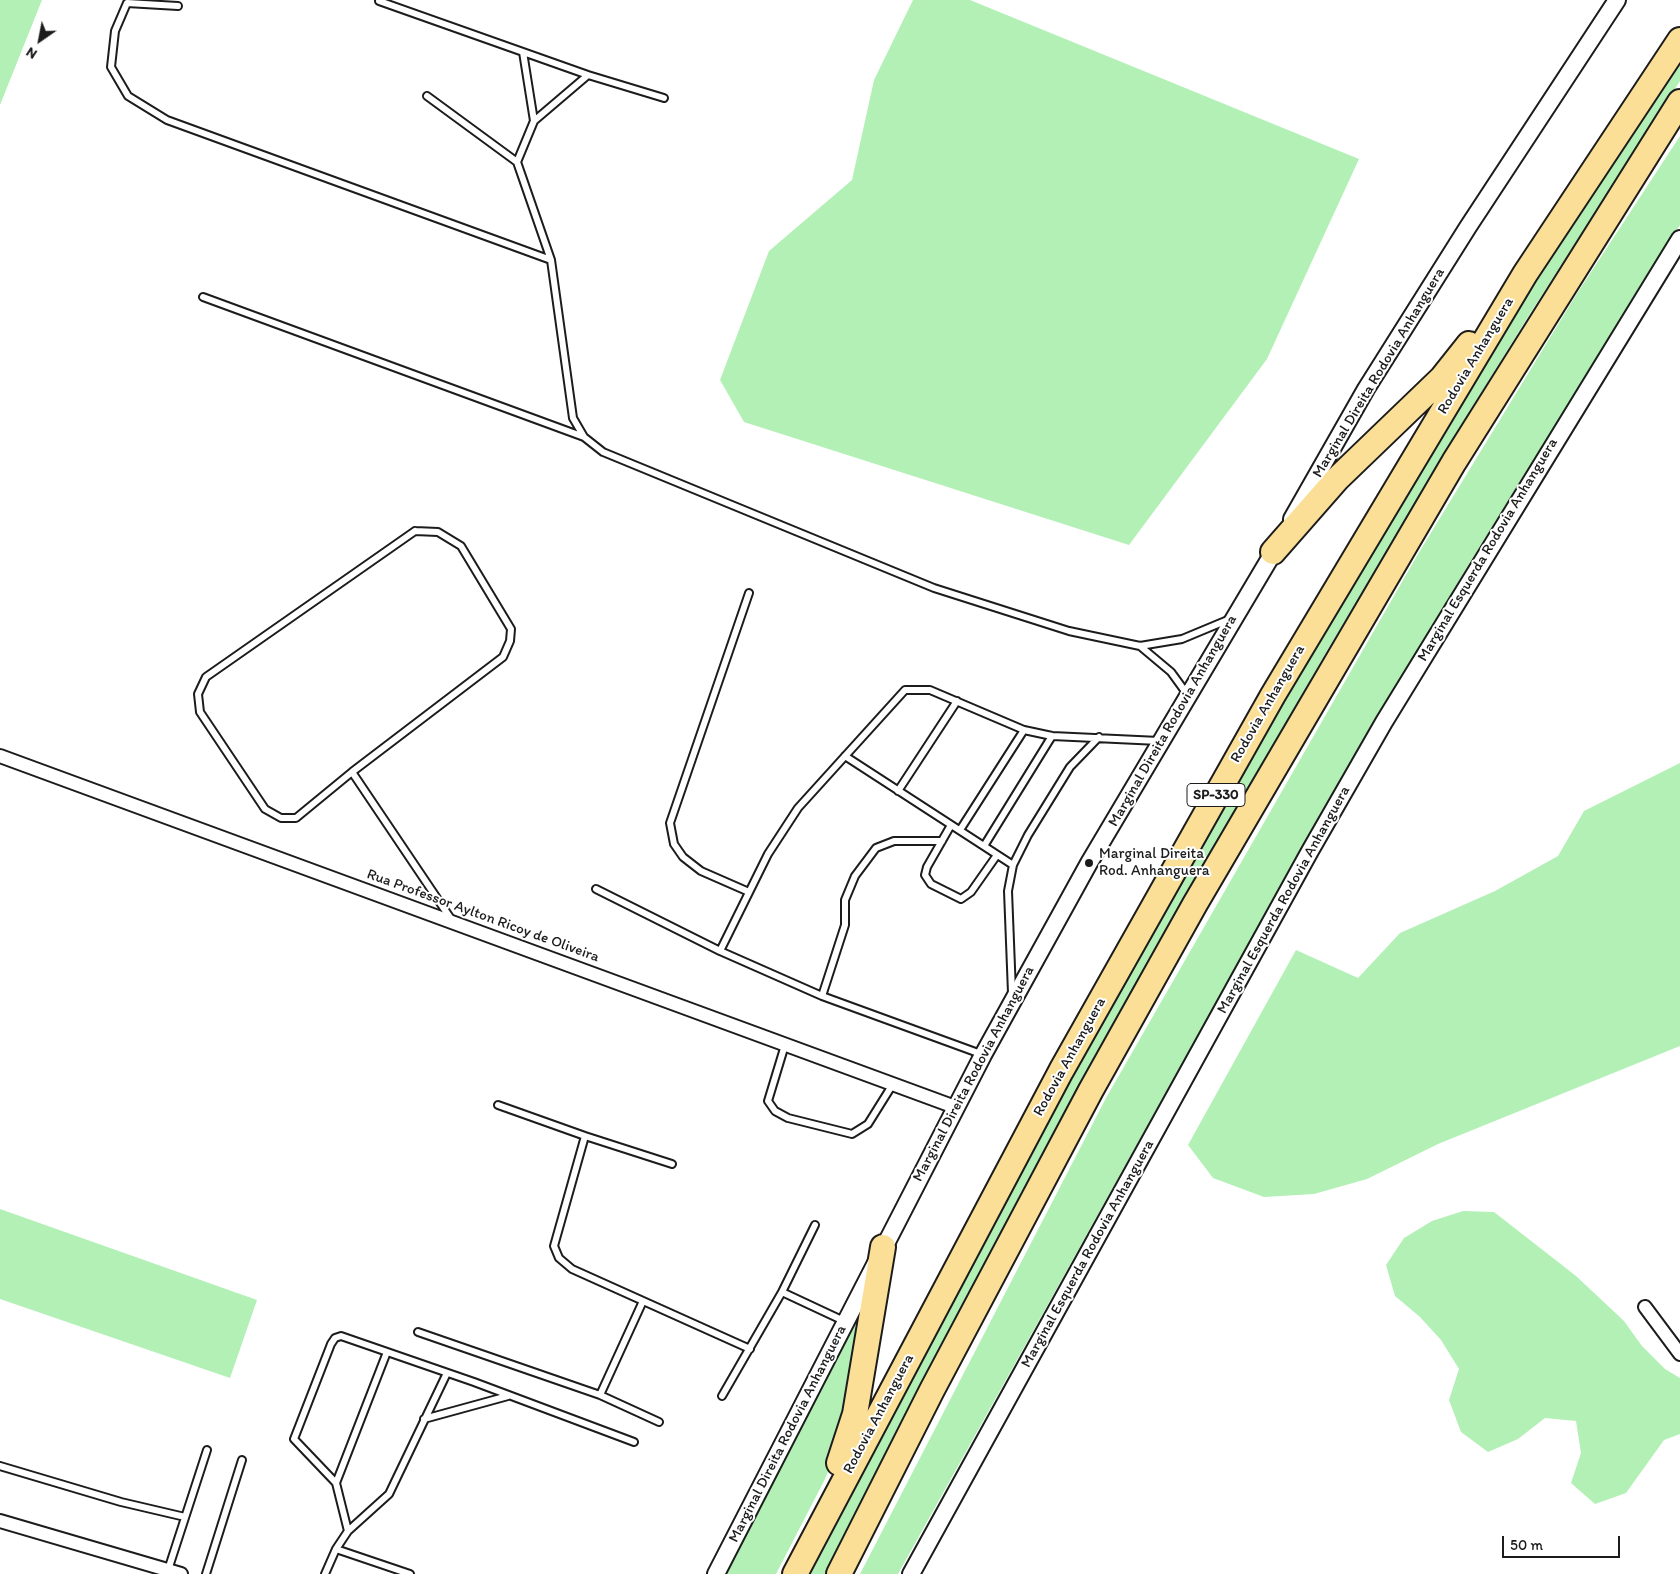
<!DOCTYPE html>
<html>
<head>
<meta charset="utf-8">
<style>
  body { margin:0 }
  #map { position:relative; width:1680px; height:1574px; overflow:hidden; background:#fff; font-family:Itim,sans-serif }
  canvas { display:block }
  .north { position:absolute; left:15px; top:15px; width:50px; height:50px; -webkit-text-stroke:4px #fff; paint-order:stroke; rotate:213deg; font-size:14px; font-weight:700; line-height:20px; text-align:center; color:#1c1c1c }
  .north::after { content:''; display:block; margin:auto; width:18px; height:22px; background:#1c1c1c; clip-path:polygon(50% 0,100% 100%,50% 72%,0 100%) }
  .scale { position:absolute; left:1502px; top:1536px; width:118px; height:22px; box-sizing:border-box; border:2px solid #1c1c1c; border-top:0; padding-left:6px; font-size:15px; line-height:18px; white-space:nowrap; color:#1c1c1c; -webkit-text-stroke:4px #fff; paint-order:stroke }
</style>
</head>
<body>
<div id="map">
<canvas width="1680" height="1574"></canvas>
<div class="north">N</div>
<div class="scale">50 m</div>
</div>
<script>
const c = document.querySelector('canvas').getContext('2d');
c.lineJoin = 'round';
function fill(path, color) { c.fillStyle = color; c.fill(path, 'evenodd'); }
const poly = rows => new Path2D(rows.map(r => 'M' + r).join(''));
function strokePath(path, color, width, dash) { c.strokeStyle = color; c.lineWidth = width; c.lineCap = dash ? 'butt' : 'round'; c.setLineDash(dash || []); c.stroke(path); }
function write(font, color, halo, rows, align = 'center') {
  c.font = font + ' Itim,sans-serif'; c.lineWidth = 4; c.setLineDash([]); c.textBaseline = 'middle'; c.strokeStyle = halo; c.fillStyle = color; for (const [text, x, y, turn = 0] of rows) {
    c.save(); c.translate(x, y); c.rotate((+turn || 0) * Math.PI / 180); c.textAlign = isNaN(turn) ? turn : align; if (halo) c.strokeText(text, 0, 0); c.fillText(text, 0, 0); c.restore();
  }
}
fill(poly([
  [0,0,42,0,0,105],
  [913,0,970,0,1359,159,1267,359,1129,545,744,422,720,380,769,251,852,180,874,80],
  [1680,56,1680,81,1531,312,1468,414,1324,656,1182,904,1039,1163,949,1332,827,1574,807,1574,935,1324,1242,765,1520,305],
  [1680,136,1680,225,1467,567,1275,896,898,1574,860,1574,1106,1098,1418,554,1576,295],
  [1680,763,1680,1046,1438,1144,1367,1179,1314,1194,1264,1197,1213,1178,1188,1145,1296,950,1358,978,1400,933,1495,891,1558,856,1584,811],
  [0,1209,257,1300,230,1378,0,1299],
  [1463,1211,1494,1212,1576,1276,1624,1321,1642,1346,1665,1369,1680,1378,1680,1434,1664,1440,1626,1493,1595,1504,1571,1483,1581,1453,1576,1421,1545,1418,1518,1439,1488,1452,1461,1432,1449,1400,1459,1369,1441,1340,1420,1317,1395,1296,1386,1265,1404,1238,1432,1221],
  [862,1305,838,1447,825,1479,776,1574,725,1574]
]), '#b3f0b6');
const service = poly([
  [379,1,588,75,534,121,517,162],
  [178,6,127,3,115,31,111,67,128,96,167,120,551,260],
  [523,52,534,121],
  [588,75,664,98],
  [427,96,517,162,551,260,573,418,584,437,603,452,934,588,1069,631,1140,646,1182,639,1230,619],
  [203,297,584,437],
  [415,531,438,532,461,546,511,629,510,641,503,657,352,772,296,818,281,818,265,809,200,712,198,694,206,677,415,531],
  [749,593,670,823,674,844,683,857,701,871,749,892],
  [1140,646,1171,672,1187,694],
  [845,756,1013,865],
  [352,772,451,919],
  [898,791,957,701],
  [951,825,927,867,925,875,931,884,961,899,971,892,997,855],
  [960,830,1024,730],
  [984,846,1052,736],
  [596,889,720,951],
  [1012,993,1008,891,1013,865,1028,835,1070,767,1099,737],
  [822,996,845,925,845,900,855,876,876,848,894,841,942,841],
  [785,1045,768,1101,775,1111,788,1118,852,1134,868,1124,893,1084],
  [981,1054,822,996,720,951,768,854,798,808,905,690,930,690,1024,730,1052,736,1159,741],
  [498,1105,585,1136,554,1246,559,1258,572,1269,750,1349],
  [585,1136,672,1164],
  [815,1225,782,1292,844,1321],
  [418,1332,600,1395,643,1301],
  [600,1395,659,1422],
  [722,1396,782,1292],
  [424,1419,508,1396],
  [0,1466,121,1502,185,1517],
  [336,1483,387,1352],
  [348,1531,336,1483,294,1439,331,1344,335,1338,341,1336,474,1382,634,1442],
  [336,1549,410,1574],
  [168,1570,207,1450],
  [206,1574,242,1460],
  [325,1574,336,1549,348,1531,389,1494,447,1373]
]);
const minor = poly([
  [0,756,955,1107],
  [1645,1307,1680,1354],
  [0,1521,181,1574]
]);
const tertiary = poly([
  [1292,519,1366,389,1468,227,1617,0],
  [716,1574,983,1055,1089,863,1279,543],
  [911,1574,1310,851,1384,722,1680,239]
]);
const motorway = poly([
  [1273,552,1337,479,1442,378,1469,344],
  [839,1463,855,1414,883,1247],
  [795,1574,1061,1071,1273,695,1525,274,1680,40],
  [839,1574,932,1390,1091,1090,1195,904,1454,462,1680,102]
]);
strokePath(service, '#1c1c1c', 10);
strokePath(minor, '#1c1c1c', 16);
strokePath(tertiary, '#1c1c1c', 20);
strokePath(motorway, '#1c1c1c', 28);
strokePath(service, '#fff', 6);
strokePath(minor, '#fff', 12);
strokePath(tertiary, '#fff', 16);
strokePath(motorway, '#fbdf96', 24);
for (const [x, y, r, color] of [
  [1089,863,5,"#1c1c1c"]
]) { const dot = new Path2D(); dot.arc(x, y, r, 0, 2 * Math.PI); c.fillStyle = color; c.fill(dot); strokePath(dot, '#fff', 2); }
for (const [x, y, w] of [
  [1216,795,58]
]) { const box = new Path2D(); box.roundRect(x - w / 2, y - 11.5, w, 23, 4); c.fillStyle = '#fff'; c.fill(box); strokePath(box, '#1c1c1c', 1); }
write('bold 14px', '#1c1c1c', null, [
  ["SP-330",1216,795]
]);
write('15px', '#1c1c1c', '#fff', [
  ["Rodovia Anhanguera",1476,356,-59],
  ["Marginal Direita Rodovia Anhanguera",1379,373,-59],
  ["Marginal Esquerda Rodovia Anhanguera",1488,550,-59],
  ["Rodovia Anhanguera",1268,704,-60],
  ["Marginal Direita Rodovia Anhanguera",1173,721,-60],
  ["Marginal Esquerda Rodovia Anhanguera",1284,900,-61],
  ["Rua Professor Aylton Ricoy de Oliveira",483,916,20],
  ["Rodovia Anhanguera",1070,1057,-61],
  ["Marginal Direita Rodovia Anhanguera",974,1074,-62],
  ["Marginal Esquerda Rodovia Anhanguera",1088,1254,-61],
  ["Rodovia Anhanguera",879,1414,-62],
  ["Marginal Direita Rodovia Anhanguera",788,1434,-63]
]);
write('15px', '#1c1c1c', '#fff', [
  ["Marginal Direita",1099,854],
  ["Rod. Anhanguera",1099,871]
], 'left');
</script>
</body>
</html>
